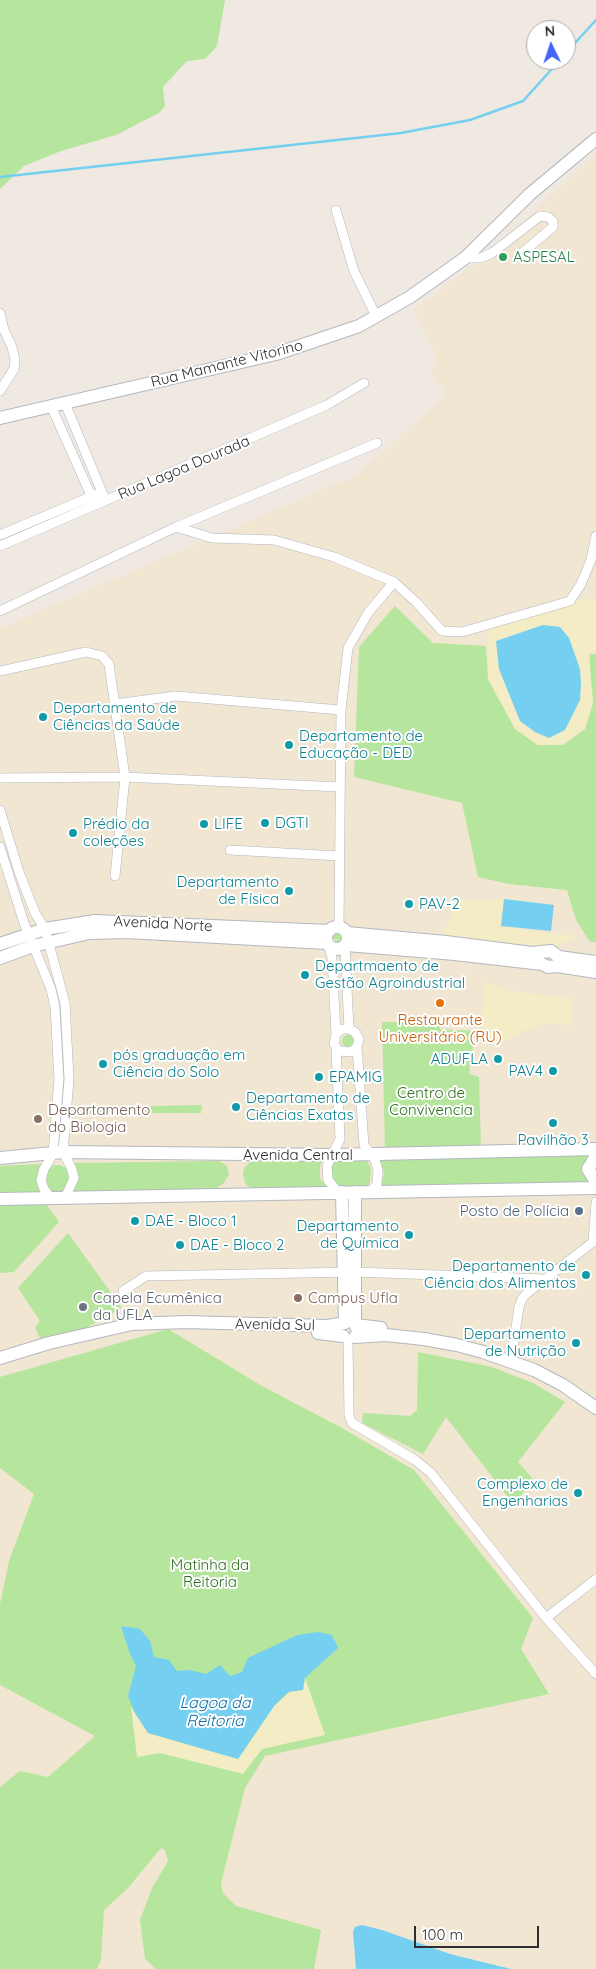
<!DOCTYPE html>
<html>
<head>
<meta charset="utf-8">
<style>
  body { margin:0 }
  #map { position:relative; width:596px; height:1969px; overflow:hidden; background:#efe9e1; font-family:Quicksand,sans-serif }
  canvas { display:block }
  .north { position:absolute; left:526px; top:20px; width:50px; height:50px; box-sizing:border-box; background:#fff; border:1px solid #ababab; border-radius:50%; rotate:356deg; font-size:14px; font-weight:700; line-height:20px; text-align:center; color:#2e2e2e }
  .north::after { content:''; display:block; margin:auto; width:18px; height:22px; background:#4264fb; clip-path:polygon(50% 0,100% 100%,50% 72%,0 100%) }
  .scale { position:absolute; left:414px; top:1926px; width:125px; height:22px; box-sizing:border-box; border:2px solid #2e2e2e; border-top:0; padding-left:6px; font-size:15px; line-height:18px; white-space:nowrap; color:#2e2e2e; -webkit-text-stroke:4px #fff; paint-order:stroke }
</style>
</head>
<body>
<div id="map">
<canvas width="596" height="1969"></canvas>
<div class="north">N</div>
<div class="scale">100 m</div>
</div>
<script>
const c = document.querySelector('canvas').getContext('2d');
c.lineJoin = 'round';
function fill(path, color) { c.fillStyle = color; c.fill(path, 'evenodd'); }
const poly = rows => new Path2D(rows.map(r => 'M' + r).join(''));
function strokePath(path, color, width, dash) { c.strokeStyle = color; c.lineWidth = width; c.lineCap = dash ? 'butt' : 'round'; c.setLineDash(dash || []); c.stroke(path); }
function write(font, color, halo, rows, align = 'center') {
  c.font = font + ' Quicksand,sans-serif'; c.lineWidth = 4; c.setLineDash([]); c.textBaseline = 'middle'; c.strokeStyle = halo; c.fillStyle = color; for (const [text, x, y, turn = 0] of rows) {
    c.save(); c.translate(x, y); c.rotate((+turn || 0) * Math.PI / 180); c.textAlign = isNaN(turn) ? turn : align; if (halo) c.strokeText(text, 0, 0); c.fillText(text, 0, 0); c.restore();
  }
}
fill(poly([
  [596,154,596,1969,0,1969,0,628,357,475,447,394,431,375,436,354,413,311,487,254]
]), '#f0e6d1');
fill(poly([
  [0,0,225,0,217,46,205,59,187,61,163,87,165,106,159,113,116,135,61,151,24,166,0,189],
  [395,606,433,643,486,646,488,679,515,728,538,745,563,745,585,729,587,654,596,654,596,942,590,942,576,920,567,890,509,884,478,877,462,803,354,777,359,647],
  [335,929,344,931,347,941,343,947,331,946,328,941,341,940,328,938,329,933],
  [382,1022,439,1022,440,1029,475,1031,469,1074,479,1077,481,1148,385,1150],
  '342 1041a6 6 0 1 1 12 0a6 6 0 1 1-12 0Z',
  [202,1105,201,1113,107,1113,106,1107],
  [81,1107,105,1107,105,1114,82,1114],
  [594,1153,595,1185,379,1187,384,1175,383,1169,377,1160],
  [258,1159,323,1159,320,1167,320,1178,327,1188,254,1189,246,1185,243,1175,244,1168,251,1161],
  [335,1160,367,1160,371,1169,370,1182,366,1187,339,1188,331,1176,332,1164],
  [219,1161,227,1166,229,1174,224,1183,215,1189,71,1193,77,1179,77,1170,73,1163],
  [41,1164,39,1173,42,1194,0,1194,0,1166],
  [54,1165,60,1165,67,1169,70,1178,65,1190,60,1193,54,1194,48,1189,46,1184,47,1171],
  [46,1204,59,1222,14,1272,0,1273,0,1205],
  [68,1233,122,1308,84,1329,40,1338,35,1328,40,1321,18,1288],
  [168,1329,262,1386,342,1428,414,1470,533,1618,521,1649,549,1694,265,1756,245,1788,221,1883,223,1893,236,1906,321,1930,314,1969,156,1969,145,1959,140,1920,152,1888,168,1861,165,1850,161,1848,128,1888,104,1910,101,1960,97,1969,0,1969,0,1787,20,1771,48,1777,95,1736,0,1685,0,1604,9,1561,34,1494,0,1468,0,1377],
  [418,1352,492,1367,533,1383,565,1402,518,1462,533,1479,514,1505,446,1417,423,1454,362,1423,363,1413,410,1416,417,1410]
]), '#b6e59e');
fill(poly([
  [596,599,596,651,589,652,593,703,585,729,558,745,538,745,515,729,488,679,487,628,570,601],
  [460,899,477,901,504,899,501,926,477,925,576,936,553,948,442,936],
  [484,981,503,990,571,999,571,1025,547,1023,524,1030,506,1040,481,1041],
  [305,1678,325,1735,262,1749,243,1774,160,1753,137,1757,131,1707,148,1733,238,1759,274,1706]
]), '#f3ecc5');
fill(poly([
  [543,625,560,627,569,638,580,669,581,683,580,700,565,730,549,738,535,732,520,721,499,669,496,641],
  [504,899,554,905,551,931,501,926],
  [121,1626,140,1629,150,1641,154,1657,169,1660,177,1671,190,1670,206,1674,220,1665,230,1676,242,1672,248,1658,297,1635,318,1632,332,1635,338,1648,305,1678,303,1690,288,1692,274,1706,238,1759,148,1733,135,1713,128,1696,136,1666,130,1654],
  [362,1925,382,1930,450,1954,511,1969,356,1969,353,1932,355,1927]
]), '#75cff0');
strokePath(poly([
  [566,53,596,20],
  [0,177,401,133,470,120,523,101,560,60]
]), '#75cff0', 2.5);
const street = poly([
  [336,210,354,271,376,316],
  [465,258,480,258,492,253,540,216,548,217,553,221,553,227,521,254],
  [0,313,4,330,12,347,15,360,14,369,0,391],
  [65,403,104,497],
  [51,406,93,500],
  [176,527,212,538,274,540,334,557,394,582,416,602,442,631,462,632,570,601,581,584,591,560,596,536],
  [0,535,102,492],
  [0,546,327,405,364,383],
  [0,611,176,527,377,443],
  [0,671,86,652,102,656,109,664,125,777,115,876],
  [114,704,176,696,341,710],
  [0,778,125,777,339,787],
  [0,810,19,872,35,913,45,929,65,1003,69,1079,63,1152,71,1167,74,1178,65,1198],
  [0,847,24,923,51,989,55,1007,59,1079,53,1154,44,1169,41,1180,44,1189,50,1197],
  [230,850,339,856],
  [339,927,341,710,348,648,368,613,394,582],
  [329,947,332,958,336,1034],
  [345,947,349,1029],
  [357,1047,351,1052,339,1051,334,1044,336,1034,342,1029,349,1029,355,1032,359,1039,357,1047,364,1145,375,1160,378,1170,377,1184,371,1191],
  [336,1048,340,1139,327,1166,328,1180,338,1192],
  [123,1291,146,1276,355,1272,546,1279],
  [348,1339,349,1415,352,1423,415,1460,431,1473,546,1618,596,1674],
  [511,1361,519,1307,522,1299,526,1294,593,1242,596,1202],
  [546,1618,596,1579]
]);
const secondary = poly([
  [0,418,276,354,359,326,410,297,465,258,530,194,596,139],
  '326 938a11 11 0 1 1 22 0a11 11 0 1 1-22 0Z',
  [347,933,446,942,532,953,551,951,559,957,596,962],
  [0,944,45,929,95,921,329,931],
  [347,945,455,954,542,964,548,967,557,966,596,972],
  [0,958,33,946,89,933,126,932,327,943],
  [596,1156,588,1169,596,1182],
  [0,1158,63,1152,333,1155,596,1149],
  [342,1192,345,1323],
  [355,1192,355,1324,358,1331],
  [0,1199,596,1188],
  [356,1325,381,1328],
  [318,1333,343,1336],
  [355,1337,386,1335,424,1339,457,1345,483,1352,534,1370,563,1385,596,1408],
  [0,1358,49,1343,132,1324,186,1322,328,1326,344,1323]
]);
strokePath(street, '#b4b7c1', 10);
strokePath(secondary, '#b4b7c1', 14);
strokePath(street, '#fff', 9);
strokePath(secondary, '#fff', 12);
for (const [x, y, r, color] of [
  [503,257,5,"#2e9e5b"],
  [43,717,5,"#0f9aa8"],
  [289,745,5,"#0f9aa8"],
  [265,823,5,"#0f9aa8"],
  [204,824,5,"#0f9aa8"],
  [73,833,5,"#0f9aa8"],
  [289,891,5,"#0f9aa8"],
  [409,904,5,"#0f9aa8"],
  [305,975,5,"#0f9aa8"],
  [440,1003,5,"#e8710a"],
  [498,1059,5,"#0f9aa8"],
  [103,1064,5,"#0f9aa8"],
  [553,1071,5,"#0f9aa8"],
  [319,1077,5,"#0f9aa8"],
  [236,1107,5,"#0f9aa8"],
  [38,1119,5,"#8d6e63"],
  [553,1123,5,"#0f9aa8"],
  [579,1211,5,"#5c6f8a"],
  [135,1221,5,"#0f9aa8"],
  [409,1235,5,"#0f9aa8"],
  [180,1245,5,"#0f9aa8"],
  [586,1275,5,"#0f9aa8"],
  [298,1298,5,"#8d6e63"],
  [83,1307,5,"#6b7280"],
  [576,1343,5,"#0f9aa8"],
  [578,1493,5,"#0f9aa8"]
]) { const dot = new Path2D(); dot.arc(x, y, r, 0, 2 * Math.PI); c.fillStyle = color; c.fill(dot); strokePath(dot, '#fff', 2); }
write('15px', '#27864d', '#fff', [
  ["ASPESAL",513,257]
], 'left');
write('15px', '#2e2e2e', '#fff', [
  ["Rua Mamante Vitorino",227,364,-14],
  ["Rua Lagoa Dourada",184,468,-23],
  ["Avenida Norte",163,924,3],
  ["Avenida Central",298,1155],
  ["Avenida Sul",275,1325,1]
]);
write('15px', '#0d838f', '#fff', [
  ["Departamento de",53,708],
  ["Ciências da Saúde",53,725],
  ["Departamento de",299,736],
  ["Educação - DED",299,753],
  ["DGTI",275,823],
  ["Prédio da",83,824],
  ["coleções",83,841],
  ["LIFE",214,824],
  ["Departamento",279,882,"right"],
  ["de Física",279,899,"right"],
  ["PAV-2",419,904],
  ["Departmaento de",315,966],
  ["Gestão Agroindustrial",315,983],
  ["pós graduação em",113,1055],
  ["Ciência do Solo",113,1072],
  ["ADUFLA",488,1059,"right"],
  ["PAV4",543,1071,"right"],
  ["EPAMIG",329,1077],
  ["Departamento de",246,1098],
  ["Ciências Exatas",246,1115],
  ["Pavilhão 3",553,1140,"center"],
  ["DAE - Bloco 1",145,1221],
  ["Departamento",399,1226,"right"],
  ["de Química",399,1243,"right"],
  ["DAE - Bloco 2",190,1245],
  ["Departamento de",576,1266,"right"],
  ["Ciência dos Alimentos",576,1283,"right"],
  ["Departamento",566,1334,"right"],
  ["de Nutrição",566,1351,"right"],
  ["Complexo de",568,1484,"right"],
  ["Engenharias",568,1501,"right"]
], 'left');
write('15px', '#c56008', '#fff', [
  ["Restaurante",440,1020],
  ["Universitário (RU)",440,1037]
]);
write('15px', '#2c6e1b', '#fff', [
  ["Centro de",431,1093],
  ["Convivencia",431,1110],
  ["Matinha da",210,1565],
  ["Reitoria",210,1582]
]);
write('15px', '#785e54', '#fff', [
  ["Departamento",48,1110],
  ["do Biologia",48,1127],
  ["Campus Ufla",308,1298]
], 'left');
write('15px', '#4e5e75', '#fff', [
  ["Posto de Polícia",569,1211]
], 'right');
write('15px', '#5b616d', '#fff', [
  ["Capela Ecumênica",93,1298],
  ["da UFLA",93,1315]
], 'left');
write('italic 16px', '#0d6fa3', '#fff', [
  ["Lagoa da",215,1703],
  ["Reitoria",215,1721]
]);
</script>
</body>
</html>
